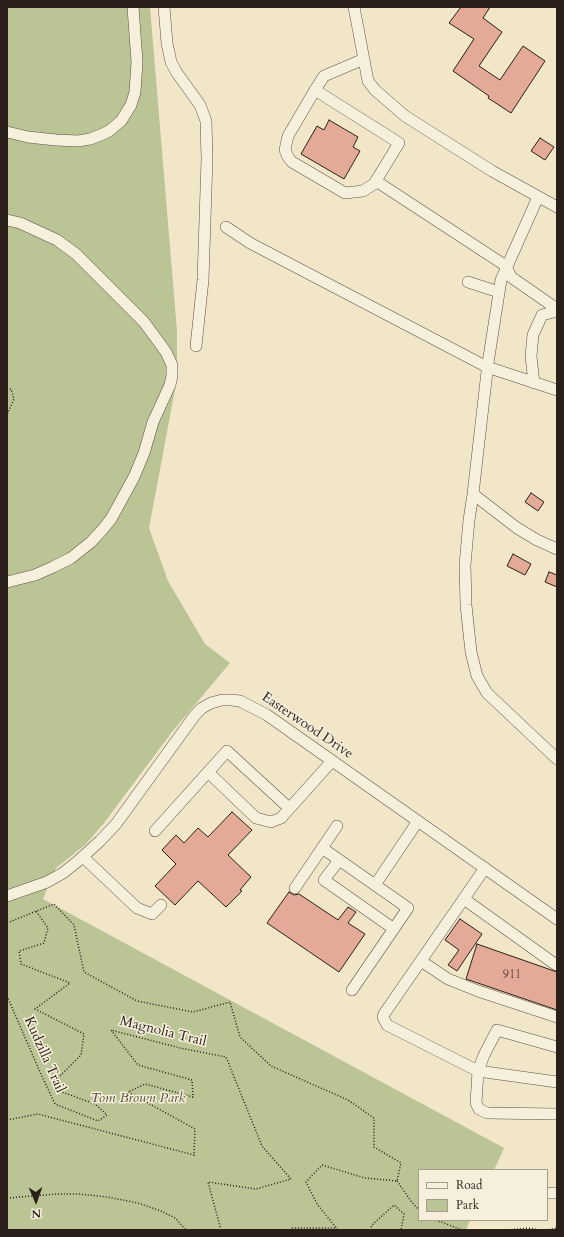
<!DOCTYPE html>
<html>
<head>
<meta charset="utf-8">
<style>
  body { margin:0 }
  #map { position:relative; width:564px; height:1237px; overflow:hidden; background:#f1e6c8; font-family:Cardo,serif }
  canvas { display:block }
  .frame { position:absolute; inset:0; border:8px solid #2b1f19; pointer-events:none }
  .legend { position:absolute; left:418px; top:1169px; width:130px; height:52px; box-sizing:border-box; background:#f6efdb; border:1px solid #a59c8d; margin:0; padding:5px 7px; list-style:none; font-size:12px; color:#2b1f19 }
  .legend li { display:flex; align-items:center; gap:8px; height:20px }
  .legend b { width:20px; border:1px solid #a59c8d }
  .north { position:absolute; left:16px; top:1181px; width:40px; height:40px; -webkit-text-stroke:3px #f6efdb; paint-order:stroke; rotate:178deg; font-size:11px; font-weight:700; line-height:16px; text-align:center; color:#2b1f19 }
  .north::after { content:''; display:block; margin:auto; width:14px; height:18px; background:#2b1f19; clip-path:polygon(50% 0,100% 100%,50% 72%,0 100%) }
</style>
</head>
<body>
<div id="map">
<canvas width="564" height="1237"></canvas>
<div class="frame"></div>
<ul class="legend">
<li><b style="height:5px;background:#f6efdb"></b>Road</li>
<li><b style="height:11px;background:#bbc495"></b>Park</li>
</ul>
<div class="north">N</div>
</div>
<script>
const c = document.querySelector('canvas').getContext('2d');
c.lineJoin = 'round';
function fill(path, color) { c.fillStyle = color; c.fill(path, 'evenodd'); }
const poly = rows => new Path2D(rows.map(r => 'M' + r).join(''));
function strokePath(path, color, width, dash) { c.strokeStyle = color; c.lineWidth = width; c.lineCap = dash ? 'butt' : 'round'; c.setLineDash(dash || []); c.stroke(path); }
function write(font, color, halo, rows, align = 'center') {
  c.font = font + ' Cardo,serif'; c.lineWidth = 3; c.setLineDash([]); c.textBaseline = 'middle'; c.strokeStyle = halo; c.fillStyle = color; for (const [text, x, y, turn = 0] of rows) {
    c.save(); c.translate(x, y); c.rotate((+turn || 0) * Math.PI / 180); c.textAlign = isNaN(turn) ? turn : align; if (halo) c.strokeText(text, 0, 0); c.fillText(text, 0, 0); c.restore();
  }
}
fill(poly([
  [7,7,150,7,177,331,177,379,149,528,168,581,205,644,230,663,172,732,104,823,85,845,56,868,43,899,504,1148,494,1170,419,1170,419,1220,470,1220,466,1230,7,1230]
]), '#bbc495');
const building = poly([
  [461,7,490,7,483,18,502,32,479,66,500,80,523,46,545,61,511,113,488,98,489,96,453,71,474,39,449,23,461,7],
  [329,120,358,137,353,147,360,151,344,179,301,154,317,126,324,130,329,120],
  [540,138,554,147,545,160,531,151,540,138],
  [531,493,544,502,538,511,525,502,531,493],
  [513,554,531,564,525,575,507,566,513,554],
  [549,572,557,575,557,587,545,582,549,572],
  [232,812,252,830,228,855,251,877,240,890,242,891,226,907,198,881,175,905,155,886,176,864,162,850,176,835,184,843,198,828,208,837,232,812],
  [289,892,294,895,299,894,338,920,348,907,356,912,348,923,365,934,339,972,267,923,289,892],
  [460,919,482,934,457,971,448,965,459,950,445,940,460,919],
  [477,944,557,972,557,1010,466,979,477,944]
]);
fill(building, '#e3aa97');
strokePath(building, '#2b1f19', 1);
const minor = poly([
  [164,7,167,43,171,62,177,73,200,105,206,121,207,159,203,280,196,346],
  [354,7,368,81,375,90,405,116,492,171,557,207],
  [315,90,399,143,374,184,363,191,345,193,292,162,288,157,285,150,288,136,315,90,324,76,364,59],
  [7,132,28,137,56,140,78,141,90,139,103,134,109,131,121,121,131,105,135,92,137,62,133,7],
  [376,181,506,266,511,277,557,309],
  [538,197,501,280,488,363,473,494,469,520,465,565,466,605,471,652,477,676,487,693,557,759],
  [7,220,20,223,57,240,76,254,144,322,166,352,172,365,172,376,170,385,153,422,144,453,134,477,111,519,103,529,91,542,71,558,53,567,35,575,7,582],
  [226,227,250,243,487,367,557,390],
  [468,282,499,292],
  [534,383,531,356,533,335,542,315,557,311],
  [473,494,517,528,537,540,557,549],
  [208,772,256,818,271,822,281,818,332,761],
  [155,831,227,751,289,808],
  [322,848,408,908,352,990],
  [83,857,137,908,152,914,161,905],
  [339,860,324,880,394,929],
  [485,868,384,1014,383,1017,387,1025,478,1071,557,1082],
  [375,885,418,821],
  [295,888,337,826],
  [7,896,47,882,63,873,78,861,100,841,116,824,195,715,202,708,211,703,222,700,231,700,240,701,267,715,557,919],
  [464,899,552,962,557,965],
  [421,961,448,979,478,991,557,1017],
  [557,1047,497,1030,484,1055,478,1071,476,1103,479,1109,487,1113,557,1114],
  [551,1193,557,1193]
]);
strokePath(minor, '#5c5145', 12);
strokePath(poly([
  [7,390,11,389,14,399,7,415],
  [7,923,54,904,74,925,84,972,137,1001,193,1012,230,1002,240,1037,271,1066,348,1100,374,1118,374,1147,401,1163,397,1181,365,1178,322,1165,306,1182,317,1204,338,1230],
  [7,996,40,1072,55,1104,98,1121,107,1115,95,1104,62,1092,56,1080,81,1055,84,1034,35,1009,70,983,21,964,19,951,44,943,48,928,36,911],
  [7,1120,38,1114,194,1155,195,1129,128,1092,145,1084,193,1097,192,1080,138,1065,111,1030,180,1048,226,1057,262,1146,291,1179,256,1189,208,1182,221,1230],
  [397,1181,411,1201,419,1210],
  [7,1198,57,1194,79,1194,107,1197,138,1203,161,1211,175,1218,186,1230],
  [436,1220,462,1230],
  [292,1230,291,1228,337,1228],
  [370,1230,372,1225,394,1205,404,1214,401,1230],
  [492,1230,503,1230],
  [508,1230,528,1228,541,1230],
  [546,1230,557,1228]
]), '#2b1f19', 1.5, [1, 2]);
strokePath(minor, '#f6efdb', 11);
write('12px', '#594238', null, [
  ["911",512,975]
]);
write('14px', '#2b1f19', '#f6efdb', [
  ["Easterwood Drive",307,726,34],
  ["Magnolia Trail",163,1032,14],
  ["Kudzilla Trail",44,1055,66]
]);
write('italic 14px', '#56513e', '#f6efdb', [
  ["Tom Brown Park",138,1099]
]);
</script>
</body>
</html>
